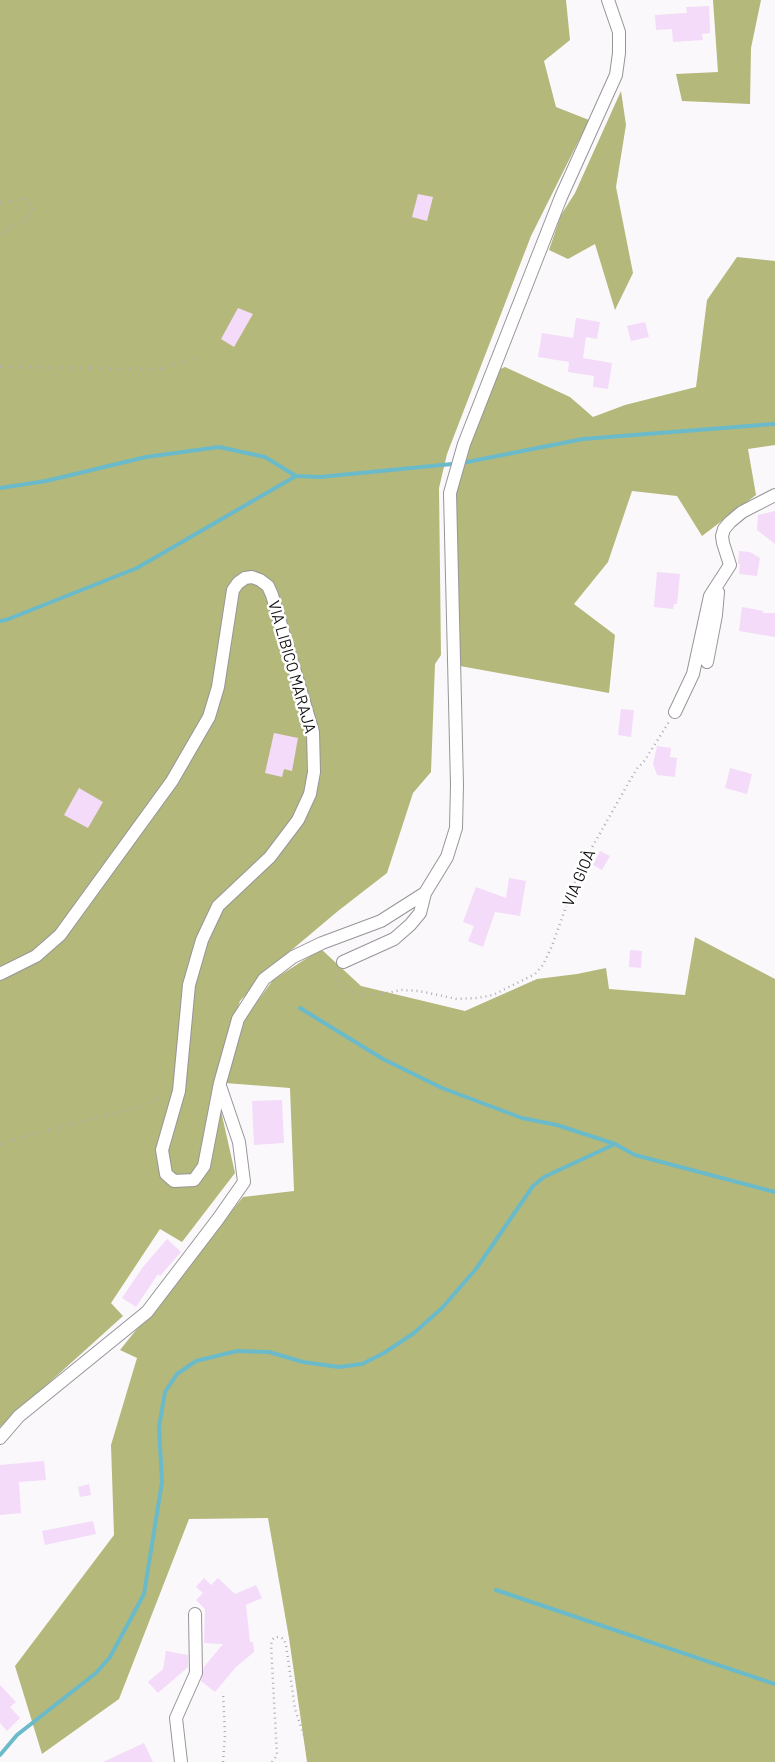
<!DOCTYPE html>
<html>
<head>
<meta charset="utf-8">
<style>
  body { margin:0 }
  canvas { display:block; background:#faf8fa }
</style>
</head>
<body>
<canvas width="775" height="1762"></canvas>
<script>
const c = document.querySelector('canvas').getContext('2d');
c.lineJoin = 'round';
function fill(path, color) { c.fillStyle = color; c.fill(path, 'evenodd'); }
const poly = rows => new Path2D(rows.map(r => 'M' + r).join(''));
function strokePath(path, color, width, dash) { c.strokeStyle = color; c.lineWidth = width; c.lineCap = dash ? 'butt' : 'round'; c.setLineDash(dash || []); c.stroke(path); }
function write(font, color, halo, rows, align = 'center') {
  c.font = font + ' Barlow,sans-serif'; c.lineWidth = 5; c.setLineDash([]); c.textBaseline = 'middle'; c.strokeStyle = halo; c.fillStyle = color; for (const [text, x, y, turn = 0] of rows) {
    c.save(); c.translate(x, y); c.rotate((+turn || 0) * Math.PI / 180); c.textAlign = isNaN(turn) ? turn : align; if (halo) c.strokeText(text, 0, 0); c.fillText(text, 0, 0); c.restore();
  }
}
fill(poly([
  [0,0,566,0,570,40,544,61,556,107,589,120,531,236,447,454,439,488,441,655,435,664,431,772,413,793,387,873,338,911,275,964,240,1001,214,1080,235,1173,182,1242,160,1229,111,1303,123,1316,0,1427],
  [713,0,761,0,751,48,750,104,682,101,676,74,718,72],
  [621,91,626,125,616,187,633,273,615,310,595,244,568,259,549,250,561,215,575,193],
  [737,257,775,261,775,445,748,449,756,495,702,536,677,496,632,491,608,562,574,604,615,635,609,693,460,666,455,501,465,453,498,370,505,367,570,397,593,417,625,405,696,387,707,300],
  [695,937,775,979,775,1762,307,1762,289,1638,268,1518,189,1519,119,1699,42,1754,15,1666,114,1535,111,1445,137,1358,120,1350,243,1197,294,1191,290,1088,225,1083,246,1017,273,980,321,949,361,986,465,1011,537,979,577,974,606,968,609,989,685,995]
]), '#b4b87b');
strokePath(poly([
  [467,462,583,439,774,424],
  [0,488,46,481,146,457,219,447,265,457,296,476],
  [0,621,6,620,137,568,296,476,320,477,452,464],
  [300,1008,383,1059,442,1088,522,1118,557,1125,615,1144,635,1155,775,1192],
  [496,1590,775,1684],
  [0,1755,17,1735,96,1673,110,1657,144,1594,162,1482,159,1427,165,1392,177,1374,196,1361,237,1351,269,1352,303,1362,339,1367,362,1364,384,1353,414,1333,442,1308,476,1269,533,1186,544,1177,615,1144]
]), '#6bbaca', 4);
fill(poly([
  [709,6,710,33,702,34,703,40,673,42,672,29,656,30,655,15,687,13,686,7],
  [418,194,433,197,427,221,412,217],
  [238,308,253,314,234,347,221,339],
  [576,318,600,322,597,339,586,337,583,358,612,363,608,389,593,387,594,376,568,372,569,362,538,357,542,333,573,338],
  [645,322,649,337,631,341,627,326],
  [775,511,775,544,757,530,758,515],
  [739,551,750,552,760,558,757,576,739,574,740,564,738,564],
  [657,572,680,574,677,604,674,604,673,609,654,607],
  [742,607,763,611,763,613,775,613,775,637,739,631],
  [621,709,634,710,631,737,618,735],
  [274,733,298,738,292,771,284,769,282,777,265,773],
  [657,746,671,748,670,757,677,758,675,777,657,775,653,764],
  [730,768,752,774,747,794,725,788],
  [79,788,103,802,88,828,64,815],
  [600,851,610,856,602,870,593,865],
  [509,878,526,881,520,916,495,912,483,947,468,941,474,926,463,922,476,887,506,898],
  [630,950,642,951,641,968,629,967],
  [282,1100,284,1143,254,1145,252,1101],
  [167,1239,181,1252,160,1276,158,1274,136,1307,122,1298,143,1267],
  [44,1461,46,1480,19,1482,21,1513,0,1515,0,1465],
  [89,1484,91,1495,80,1497,78,1487],
  [93,1521,96,1534,45,1545,42,1531],
  [204,1578,211,1585,218,1578,235,1594,256,1585,262,1598,246,1605,250,1642,253,1642,254,1652,236,1667,215,1692,201,1681,204,1667,223,1644,204,1643,205,1609,196,1600,203,1593,196,1587],
  [166,1651,188,1655,188,1667,158,1693,148,1682,163,1669],
  [0,1685,16,1702,10,1707,20,1718,7,1731,0,1723],
  [144,1743,153,1762,103,1762]
]), '#f4dbf9');
const minor = poly([
  [707,662,716,615,718,592],
  [675,712,693,674,710,596,730,565,723,543,722,536,724,529,730,522,742,512,775,495],
  [343,962,394,939,410,925,420,913,425,893],
  [0,974,36,956,60,935,172,781,209,717,218,687,233,590,238,583,245,578,252,577,260,580,268,586,272,595,313,732,314,772,310,794,298,820,270,857,218,906,202,940,189,985,179,1091,162,1150,166,1174,174,1181,194,1180,204,1166,220,1083,238,1019,264,979,293,957,322,943,381,921,425,893,447,857,456,828,457,785,450,493,464,444,561,197,616,75,619,53,619,32,608,0],
  [0,1438,19,1416,147,1312,218,1219,244,1182,239,1142,220,1086],
  [181,1762,176,1718,196,1673,195,1614]
]);
strokePath(minor, '#989598', 14);
strokePath(poly([
  [0,203,28,198,33,209,24,221,0,234],
  [0,367,161,369,196,358],
  [336,971,336,976,340,987,363,995,375,995,402,990,419,991,457,999,477,998,493,995,535,974,543,965,552,946,577,876,586,858,629,782,638,767,643,763,669,722],
  [0,1144,25,1136,140,1107,163,1097],
  [223,1762,225,1735,223,1692],
  [272,1762,277,1755,271,1645,272,1640,275,1637,280,1637,284,1639,286,1645,295,1709,313,1762]
]), '#afadaf', 2.5, [1, 4]);
strokePath(minor, '#fff', 12);
write('16px', '#111011', '#fff', [
  ["VIA LIBICO MARAJA",292,667,74],
  ["VIA GIOÀ",579,878,-67]
]);
</script>
</body>
</html>
